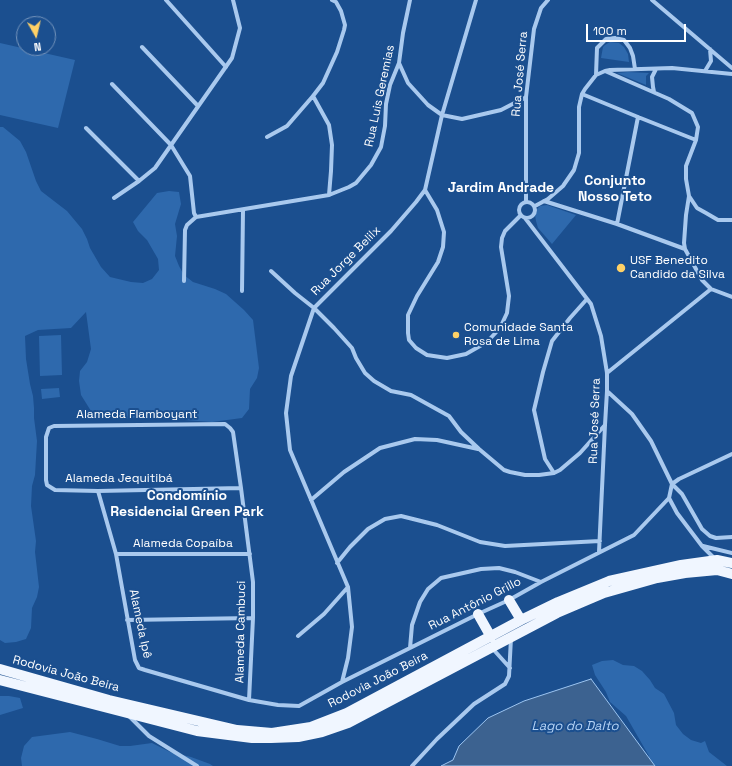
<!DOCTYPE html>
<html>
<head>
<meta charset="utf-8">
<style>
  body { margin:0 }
  #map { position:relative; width:732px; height:766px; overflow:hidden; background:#1b4f8f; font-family:"Space Grotesk",sans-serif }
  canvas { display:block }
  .north { position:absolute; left:16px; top:16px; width:40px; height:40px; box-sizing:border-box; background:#1b4f8f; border:1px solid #7695bc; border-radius:50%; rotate:172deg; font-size:11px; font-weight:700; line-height:16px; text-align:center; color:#fff }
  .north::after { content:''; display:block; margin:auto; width:14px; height:18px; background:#ffd166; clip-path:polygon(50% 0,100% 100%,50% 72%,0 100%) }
  .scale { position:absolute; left:586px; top:24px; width:100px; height:18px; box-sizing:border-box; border:2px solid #fff; border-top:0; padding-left:5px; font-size:12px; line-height:14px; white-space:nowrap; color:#fff; -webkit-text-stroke:3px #1b4f8f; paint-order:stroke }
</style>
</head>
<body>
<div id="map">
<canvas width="732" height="766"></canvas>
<div class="north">N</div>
<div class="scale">100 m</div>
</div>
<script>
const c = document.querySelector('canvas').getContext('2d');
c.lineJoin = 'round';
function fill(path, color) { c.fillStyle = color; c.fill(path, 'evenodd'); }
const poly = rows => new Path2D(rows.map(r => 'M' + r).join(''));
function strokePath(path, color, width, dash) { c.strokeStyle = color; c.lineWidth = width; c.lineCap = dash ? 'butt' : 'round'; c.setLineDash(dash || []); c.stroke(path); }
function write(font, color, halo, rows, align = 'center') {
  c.font = font + ' "Space Grotesk",sans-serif'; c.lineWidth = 4; c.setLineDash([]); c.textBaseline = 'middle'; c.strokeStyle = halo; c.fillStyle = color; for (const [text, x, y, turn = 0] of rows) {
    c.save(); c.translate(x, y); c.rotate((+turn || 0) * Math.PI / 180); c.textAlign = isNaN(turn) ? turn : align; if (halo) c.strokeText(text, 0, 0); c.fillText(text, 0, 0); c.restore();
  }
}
fill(poly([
  [610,42,619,43,624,47,628,54,629,62,601,58,603,47,605,45],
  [0,43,75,60,58,128,0,115],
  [628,72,649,73,646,76,646,85,617,73],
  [0,127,3,127,20,141,26,152,36,181,41,191,67,211,82,229,87,239,90,248,101,267,110,277,131,282,143,283,152,279,159,270,158,259,147,240,138,231,133,222,157,193,169,191,179,192,181,204,175,224,177,236,175,256,179,266,184,275,193,282,215,289,226,294,244,310,253,320,259,368,257,378,250,389,249,409,242,418,212,422,170,419,152,419,138,417,124,419,114,416,96,419,81,395,79,381,80,371,87,362,91,349,86,312,71,328,38,330,25,336,26,359,30,384,33,396,34,408,34,418,37,441,35,475,32,486,31,506,36,541,35,552,39,587,37,597,32,608,31,628,26,639,16,642,5,643,0,640],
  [547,205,576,215,552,244,538,228,536,221,535,215,536,210,540,206],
  [61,335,62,375,40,376,39,336],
  [59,388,60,397,42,399,41,389],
  [613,660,623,665,634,666,642,671,650,680,655,688,664,694,674,713,676,725,683,734,691,740,701,743,705,741,709,752,727,766,649,766,649,756,626,716,610,702,606,692,595,675,592,665,602,661],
  [0,696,9,696,20,698,23,708,0,715],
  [70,732,97,739,120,746,130,746,152,743,170,752,191,757,210,764,213,766,22,766,21,758,24,746,32,737]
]), '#2e69ad');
const water = poly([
  [591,679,655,766,441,766,453,760,459,746,488,718,524,701,591,679]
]);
fill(water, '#3c6290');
strokePath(water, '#9cc4f0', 1);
strokePath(poly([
  [166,0,226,67],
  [652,0,732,68],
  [142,47,198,106],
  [399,63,408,83,428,105,442,115,462,119,501,110,526,97],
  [605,71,669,99,692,113,698,127,696,140,686,166,686,179,689,196,686,215,684,243,685,249,702,280,711,289,732,297],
  [705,71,711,61,710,49],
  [596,75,597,48,606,39,615,38,624,40,630,48,633,56,635,69],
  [112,84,171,145,182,163,190,176,194,213,196,217],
  [654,92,653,87,652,77,656,69],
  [582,94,638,117,696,140],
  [86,128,139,181],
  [267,137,287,126,313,96],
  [425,190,437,210,444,232,443,247,438,262,417,296,408,315,408,333,409,340,416,348,427,355,447,358,466,354,487,342,500,328,507,313,509,296,501,247,502,238,505,231,521,215],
  [329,195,331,171,332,145,329,125,313,96,323,83,337,52,344,30,345,25,341,11,336,2,332,0],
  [689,196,697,208,706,213,718,220,732,220],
  [114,198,139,181,155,168,232,58,240,28,233,0],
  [526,201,526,97,534,29,541,8,548,0],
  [544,201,617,224,685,249],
  '519 210a8 8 0 1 1 16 0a8 8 0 1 1-16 0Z',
  [535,206,548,199,563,186,574,170,579,153,579,107,582,94,585,89,596,75,605,71,610,70,672,68,732,74],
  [525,218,591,304,601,336,607,373,607,391,605,425,599,552],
  [617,224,638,117],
  [271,271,295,293,314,308,334,328,352,348,356,358,365,373,374,381,391,391,411,395,449,416,461,432,479,449,504,470,510,472,525,475,539,475,554,473,560,470,580,453,605,425],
  [184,281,185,230,187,225,196,217,329,195,349,187,356,183,371,165,381,147,385,126,386,104,390,85,399,63,403,33,410,0],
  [242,291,243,210],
  [607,373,711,289],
  [607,391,632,414,651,441,672,484,682,494,702,529,710,536,716,538,732,537],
  [554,473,545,459,534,410,543,372,552,341,570,318,587,299],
  [672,484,669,498,677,513,702,546,715,559],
  [672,484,679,479,732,454],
  [241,488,98,491,55,490,47,485,46,480,46,437,49,428,54,426,225,424,230,428,233,432,241,488,253,582,253,618,249,700],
  [98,491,116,554,135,660,139,668,145,670,249,700,278,705,299,706,342,682,478,614,509,600,541,582,634,535,669,498],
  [311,500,344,472,380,448,415,439,437,440,478,449],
  [703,546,732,553],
  [116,554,250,554],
  [337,563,350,547,368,529,385,519,401,516,437,525,480,542,505,546,600,541],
  [127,620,253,618],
  [298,636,324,614,348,587],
  [410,648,412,625,420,602,428,589,441,578,481,569,499,568,515,572,541,582],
  [492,648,510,668],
  [342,682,348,658,352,627,348,587,290,450,286,413,291,376,314,308,391,231,416,202,425,190,442,115,476,0],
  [129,716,149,736,197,766],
  [412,766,437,739,474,704,505,684,509,676,511,638]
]), '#a9c9ee', 4);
strokePath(poly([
  [509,600,521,620],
  [478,614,491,637],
  [0,669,109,700,237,730,272,733,311,727,347,713,521,620,558,602,609,581,681,565,717,560,732,563],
  [0,680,197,731,252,738,271,738,298,737,322,732,348,723,557,613,604,593,657,578,685,573,717,570,732,574]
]), '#f0f6ff', 10);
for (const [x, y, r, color] of [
  [621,268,5,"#ffd166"],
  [456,335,4,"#ffd166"]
]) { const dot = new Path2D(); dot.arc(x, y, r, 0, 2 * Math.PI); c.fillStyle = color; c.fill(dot); strokePath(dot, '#1b4f8f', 1.5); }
write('12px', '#fff', '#1b4f8f', [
  ["Rua José Serra",520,74,-85],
  ["Rua Luis Geremias",380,96,-78],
  ["Rua Jorge Belilx",346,261,-45],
  ["Alameda Flamboyant",137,415],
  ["Rua José Serra",595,421,-88],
  ["Alameda Jequitibá",119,479],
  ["Alameda Copaíba",183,544],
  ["Rua Antônio Grillo",475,604,-27],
  ["Alameda Ipê",140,624,78],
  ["Alameda Cambuci",241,632,-89],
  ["Rodovia João Beira",66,674,15],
  ["Rodovia João Beira",378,680,-27]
]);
write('12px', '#fff', '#1b4f8f', [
  ["USF Benedito",630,261],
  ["Candido da Silva",630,275],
  ["Comunidade Santa",464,328],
  ["Rosa de Lima",464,342]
], 'left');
write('italic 13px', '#b5d3f5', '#1b4f8f', [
  ["Lago do Dalto",575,726]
]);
write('bold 14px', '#fff', '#1b4f8f', [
  ["Conjunto",615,181],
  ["Nosso Teto",615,197],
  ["Jardim Andrade",501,188],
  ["Condomínio",187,496],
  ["Residencial Green Park",187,512]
]);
</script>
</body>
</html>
